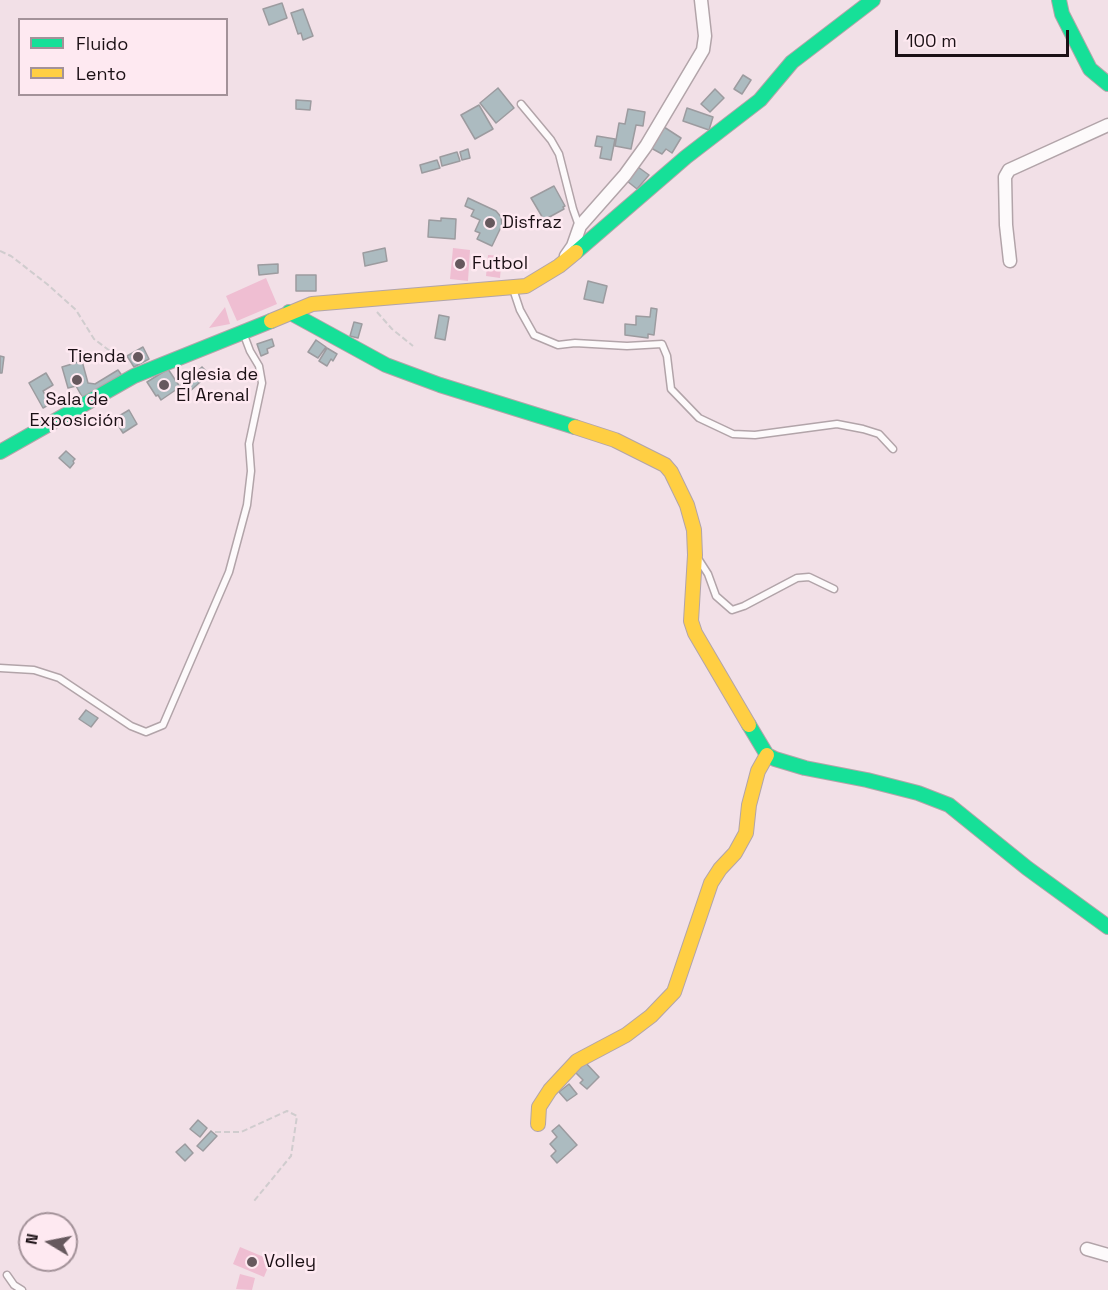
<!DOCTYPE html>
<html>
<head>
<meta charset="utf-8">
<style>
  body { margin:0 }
  #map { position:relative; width:1108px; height:1290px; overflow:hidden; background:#f2e0e7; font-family:"Space Grotesk",sans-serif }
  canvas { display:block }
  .legend { position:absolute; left:18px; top:18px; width:210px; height:78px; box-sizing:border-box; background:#fee9f1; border:2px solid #a39299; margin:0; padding:8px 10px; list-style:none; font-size:18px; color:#1b1015 }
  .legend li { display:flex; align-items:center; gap:12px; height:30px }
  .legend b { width:30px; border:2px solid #a39299 }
  .north { position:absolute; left:18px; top:1212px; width:60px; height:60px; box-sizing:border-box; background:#fee9f1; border:2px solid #a39299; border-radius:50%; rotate:280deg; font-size:16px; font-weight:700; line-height:24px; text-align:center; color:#1b1015 }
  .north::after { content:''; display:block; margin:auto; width:21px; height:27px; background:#66595e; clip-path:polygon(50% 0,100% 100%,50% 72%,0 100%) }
  .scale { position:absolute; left:895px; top:30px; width:174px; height:27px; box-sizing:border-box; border:3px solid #1b1015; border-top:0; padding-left:8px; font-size:18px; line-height:21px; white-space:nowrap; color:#1b1015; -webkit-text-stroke:4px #fee9f1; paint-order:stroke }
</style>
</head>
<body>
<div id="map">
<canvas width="1108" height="1290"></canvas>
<ul class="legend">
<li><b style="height:8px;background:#16e098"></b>Fluido</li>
<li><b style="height:8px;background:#ffcf43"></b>Lento</li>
</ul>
<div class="north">N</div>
<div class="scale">100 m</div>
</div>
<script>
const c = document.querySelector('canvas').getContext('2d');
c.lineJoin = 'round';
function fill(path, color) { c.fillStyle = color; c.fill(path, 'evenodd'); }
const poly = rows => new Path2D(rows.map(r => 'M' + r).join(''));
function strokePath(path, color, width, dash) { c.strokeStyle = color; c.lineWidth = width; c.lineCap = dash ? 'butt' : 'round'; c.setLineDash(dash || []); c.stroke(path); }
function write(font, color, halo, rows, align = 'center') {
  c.font = font + ' "Space Grotesk",sans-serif'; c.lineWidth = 5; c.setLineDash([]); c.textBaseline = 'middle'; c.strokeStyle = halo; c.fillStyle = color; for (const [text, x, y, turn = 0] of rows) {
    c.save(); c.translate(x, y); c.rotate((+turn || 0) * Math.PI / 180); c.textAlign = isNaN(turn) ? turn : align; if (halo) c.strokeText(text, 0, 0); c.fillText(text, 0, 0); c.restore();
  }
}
fill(poly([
  [453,248,470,250,468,281,450,279],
  [488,255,502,256,500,278,486,276],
  [266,278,277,304,237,321,226,296],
  [225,307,230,324,209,328],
  [240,1247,271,1260,264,1277,233,1264],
  [240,1274,255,1278,252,1290,236,1289]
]), '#efbed2');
const building = poly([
  [282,3,287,18,269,25,263,9,282,3],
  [303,9,313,36,303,40,301,33,298,34,291,13,303,9],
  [743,75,751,80,742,94,734,89,743,75],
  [498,88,514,108,496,123,480,103,498,88],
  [715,89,724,98,710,112,701,104,715,89],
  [296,100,311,101,310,110,296,109,296,100],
  [479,105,493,129,475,139,461,115,479,105],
  [687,108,713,117,709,130,683,121,687,108],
  [628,109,645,112,643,126,636,125,631,149,615,146,619,123,625,124,628,109],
  [664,127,681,138,672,153,666,149,662,154,651,148,664,127],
  [597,136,615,139,611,160,600,158,602,147,595,146,597,136],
  [468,149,470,158,462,160,460,152,468,149],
  [457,152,460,161,442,166,440,157,457,152],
  [437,160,440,168,422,173,420,165,437,160],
  [638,167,649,175,637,189,627,181,638,167],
  [554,186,565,206,563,207,564,209,544,220,531,198,554,186],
  [468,198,496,211,501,217,502,225,492,246,477,239,480,233,475,231,480,220,471,216,474,210,465,206,468,198],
  [441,218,456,219,455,239,428,237,429,220,441,221,441,218],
  [385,248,387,261,365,266,363,253,385,248],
  [278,264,278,273,259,275,258,265,278,264],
  [296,275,316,275,316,291,296,291,296,275],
  [588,281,607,286,603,303,584,299,588,281],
  [651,308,657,309,654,335,648,334,648,338,625,335,625,324,636,325,636,316,650,317,651,308],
  [439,315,449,317,445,340,435,338,439,315],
  [354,322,362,324,358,338,350,336,354,322],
  [272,339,274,346,267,349,268,353,261,356,257,344,272,339],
  [316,340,326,347,318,358,308,352,316,340],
  [143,347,149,359,134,367,127,356,143,347],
  [327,348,337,354,333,361,331,359,327,366,319,361,327,348],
  [0,356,4,357,2,373,0,373,0,356],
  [82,361,88,383,95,384,118,370,123,377,84,400,76,386,68,388,62,367,82,361],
  [202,367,209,374,188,393,181,385,202,367],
  [168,369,180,387,161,400,158,395,156,396,147,382,168,369],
  [46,373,53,385,43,391,50,404,43,408,29,383,46,373],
  [129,410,137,424,123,433,114,419,129,410],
  [66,451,75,459,73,461,74,463,70,468,59,458,66,451],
  [86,710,98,718,91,727,79,719,86,710],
  [584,1061,599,1077,587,1089,580,1083,583,1080,574,1071,584,1061],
  [569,1084,577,1094,567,1101,559,1092,569,1084],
  [198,1120,207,1128,200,1137,190,1129,198,1120],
  [559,1125,577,1145,557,1163,551,1156,556,1151,550,1144,557,1137,552,1131,559,1125],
  [211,1131,217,1136,203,1151,197,1146,211,1131],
  [185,1144,193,1153,185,1161,176,1152,185,1144]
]);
fill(building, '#acbbc0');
strokePath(building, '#9c9b9f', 1.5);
const lane = poly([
  [521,104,551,140,559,154,573,209,579,226],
  [513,289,520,310,534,335,558,345,575,343,627,346,662,344,667,356,671,389,699,418,733,434,755,435,837,424,863,429,879,434,893,449],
  [699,560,708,574,716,596,732,610,744,606,797,578,809,577,834,589],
  [0,668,34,670,59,678,131,726,146,732,163,725,229,572,247,505,251,471,249,444,262,383,259,366,250,351,244,335],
  [7,1275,14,1285,22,1290]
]);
const street = poly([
  [566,256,573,246,580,226,625,175,646,146,703,50,705,36,701,0],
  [1010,261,1006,225,1005,177,1009,170,1108,125],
  [1087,1249,1108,1255]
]);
const fast = poly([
  [1059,0,1062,14,1090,69,1108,84],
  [576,252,686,157,760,100,792,62,873,0],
  [289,312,386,365,440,385,575,427],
  [0,452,134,376,271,321],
  [749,725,767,755,775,759,805,768,867,780,918,793,949,805,1027,868,1108,927]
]);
const slow = poly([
  [271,321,312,304,526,286,559,266,576,252],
  [575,427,615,440,665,465,671,472,687,505,694,530,695,555,691,621,695,633,749,725],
  [538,1124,539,1107,550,1090,577,1061,626,1035,651,1016,674,992,711,883,720,869,735,853,746,833,749,805,758,771,767,755]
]);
strokePath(lane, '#b2a4a9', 9);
strokePath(street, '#b2a4a9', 15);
strokePath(fast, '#b2a4a9', 16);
strokePath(slow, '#b2a4a9', 16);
strokePath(poly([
  [0,251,11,256,47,284,76,310,94,339,126,363],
  [377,312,392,329,413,346],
  [215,1132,241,1132,287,1111,297,1116,291,1156,254,1201]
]), '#d0ccce', 2, [6, 3]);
strokePath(lane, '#fdfafb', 6);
strokePath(street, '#fdfafb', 12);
strokePath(fast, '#16e098', 14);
strokePath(slow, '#ffcf43', 14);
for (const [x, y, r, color] of [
  [490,223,6,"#66595e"],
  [460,264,6,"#66595e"],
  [138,357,6,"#66595e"],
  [77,380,6,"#66595e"],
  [164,385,6,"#66595e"],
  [252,1262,6,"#66595e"]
]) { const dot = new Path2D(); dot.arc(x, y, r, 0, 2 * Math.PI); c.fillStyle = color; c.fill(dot); strokePath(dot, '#fee9f1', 2); }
write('18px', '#1b1015', '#fee9f1', [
  ["Disfraz",502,223],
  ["Futbol",472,264],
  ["Tienda",126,357,"right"],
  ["Iglesia de",176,375],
  ["El Arenal",176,396],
  ["Sala de",77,400,"center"],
  ["Exposición",77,421,"center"],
  ["Volley",264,1262]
], 'left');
</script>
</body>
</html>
